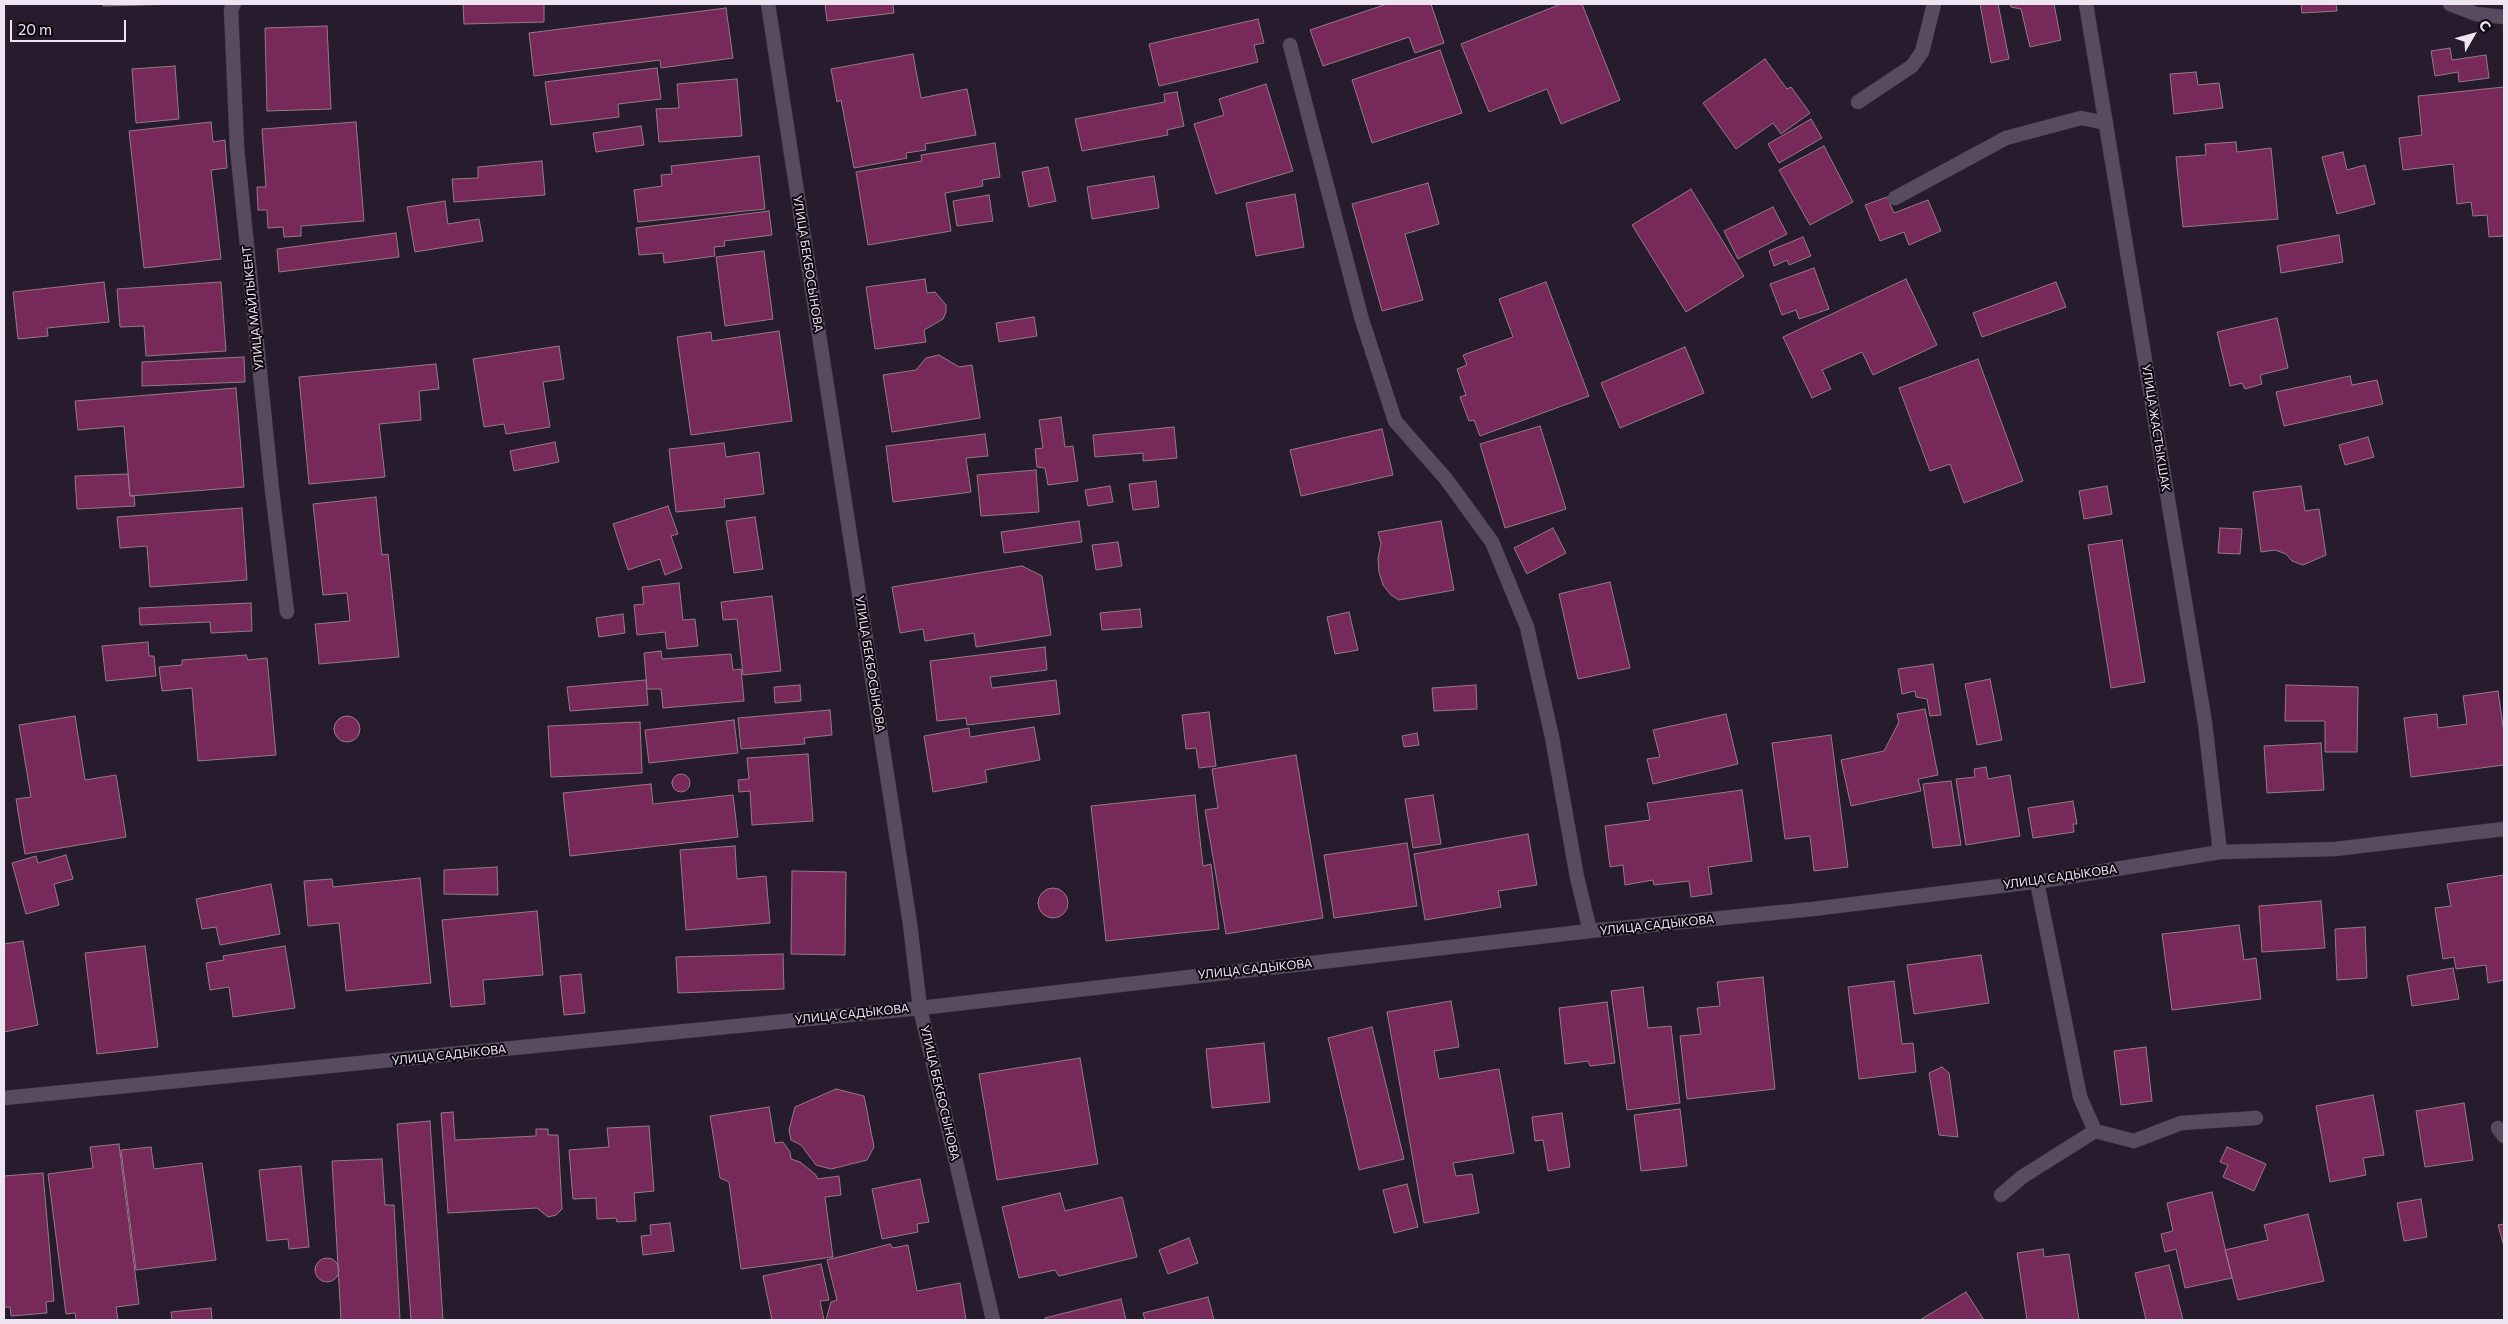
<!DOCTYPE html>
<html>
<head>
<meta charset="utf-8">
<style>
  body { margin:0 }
  #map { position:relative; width:2508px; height:1324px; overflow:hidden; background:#271c2e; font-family:Commissioner,sans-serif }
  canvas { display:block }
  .frame { position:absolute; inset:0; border:5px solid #ede5f2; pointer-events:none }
  .north { position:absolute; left:2448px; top:10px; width:50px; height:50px; -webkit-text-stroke:4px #0d0811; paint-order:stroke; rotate:52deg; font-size:14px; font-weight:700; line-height:20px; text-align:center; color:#ede5f2 }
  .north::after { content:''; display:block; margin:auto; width:18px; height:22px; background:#ede5f2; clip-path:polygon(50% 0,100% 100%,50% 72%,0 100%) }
  .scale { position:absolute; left:10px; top:20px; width:116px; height:22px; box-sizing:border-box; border:2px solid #ede5f2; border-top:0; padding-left:6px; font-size:15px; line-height:18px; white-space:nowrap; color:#ede5f2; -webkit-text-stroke:4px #0d0811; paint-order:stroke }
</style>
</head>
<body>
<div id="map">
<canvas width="2508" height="1324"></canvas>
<div class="frame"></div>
<div class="north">С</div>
<div class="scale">20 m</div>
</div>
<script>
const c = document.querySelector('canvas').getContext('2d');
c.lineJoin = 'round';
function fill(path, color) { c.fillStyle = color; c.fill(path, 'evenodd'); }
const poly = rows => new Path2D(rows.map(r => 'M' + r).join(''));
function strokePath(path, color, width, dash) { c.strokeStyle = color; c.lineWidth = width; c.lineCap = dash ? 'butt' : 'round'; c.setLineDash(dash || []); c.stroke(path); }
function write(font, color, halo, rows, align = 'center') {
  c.font = font + ' Commissioner,sans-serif'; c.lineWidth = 4; c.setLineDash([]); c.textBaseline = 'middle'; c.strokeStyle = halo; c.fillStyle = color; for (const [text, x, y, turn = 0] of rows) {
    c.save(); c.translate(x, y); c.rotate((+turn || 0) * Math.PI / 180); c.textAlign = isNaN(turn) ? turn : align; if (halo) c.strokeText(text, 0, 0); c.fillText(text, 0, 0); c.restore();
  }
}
const building = poly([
  [103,4,183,4,103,6,103,4],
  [463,4,544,4,544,22,464,24,463,4],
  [825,4,893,4,894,13,827,21,825,4],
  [1387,4,1431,4,1444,43,1415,53,1409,37,1323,66,1310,30,1387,4],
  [1561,4,1582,4,1620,100,1561,124,1547,89,1489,112,1461,44,1561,4],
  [1980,4,1998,4,2009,59,1991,63,1980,4],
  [2010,4,2054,4,2061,40,2030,47,2021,9,2011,7,2010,4],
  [2301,4,2336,4,2337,11,2302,13,2301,4],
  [726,8,733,58,661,68,660,60,534,76,529,33,726,8],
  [1258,19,1264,43,1254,45,1258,62,1159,86,1149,44,1258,19],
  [327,26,331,109,267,111,265,28,327,26],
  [2450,48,2452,60,2486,55,2489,78,2459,82,2458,72,2435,76,2431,51,2450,48],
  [1440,50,1462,113,1372,143,1352,80,1440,50],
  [913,54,921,98,967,89,976,135,925,144,926,150,906,153,907,158,854,168,841,100,837,102,831,69,913,54],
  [1765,59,1787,89,1791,87,1810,113,1781,134,1773,123,1736,149,1703,103,1765,59],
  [175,66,179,119,136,123,132,69,175,66],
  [657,68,661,99,618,104,619,117,551,125,545,82,657,68],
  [2196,72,2198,85,2219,83,2223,108,2174,114,2170,74,2196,72],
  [737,79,742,136,659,142,656,109,679,108,677,84,737,79],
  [1266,84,1293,171,1216,194,1194,124,1224,115,1219,99,1266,84],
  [2504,87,2504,236,2489,237,2487,215,2473,216,2471,202,2457,204,2453,164,2403,170,2399,138,2422,135,2418,96,2504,87],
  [1177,92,1184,126,1167,130,1168,135,1082,151,1075,119,1165,102,1164,94,1177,92],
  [1811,119,1822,138,1779,163,1768,144,1811,119],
  [211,122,213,142,225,140,227,168,211,170,221,259,144,268,129,131,211,122],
  [356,122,364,221,301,226,301,236,284,237,283,227,268,228,267,210,258,210,257,187,266,187,262,129,356,122],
  [641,126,644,145,596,152,593,133,641,126],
  [2236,142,2237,152,2271,148,2278,219,2183,227,2176,157,2206,155,2205,144,2236,142],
  [995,143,1000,177,982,180,983,186,945,193,951,231,868,245,856,172,922,161,921,155,995,143],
  [1824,146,1853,202,1810,225,1779,170,1824,146],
  [2343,152,2347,170,2365,165,2375,204,2337,214,2322,157,2343,152],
  [759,156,765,209,638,222,634,190,662,186,661,175,672,174,671,166,759,156],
  [542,161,545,195,454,202,452,179,478,178,478,167,542,161],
  [1048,167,1056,201,1029,207,1022,172,1048,167],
  [1154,176,1159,208,1092,219,1087,187,1154,176],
  [1428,183,1439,224,1405,234,1423,300,1382,311,1352,204,1428,183],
  [1691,189,1744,276,1686,312,1632,225,1691,189],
  [1295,194,1304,247,1256,256,1246,203,1295,194],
  [989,195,993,221,957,226,953,201,989,195],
  [1887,197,1894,213,1928,200,1941,231,1909,245,1904,232,1880,241,1865,205,1887,197],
  [445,201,448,224,479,219,483,241,415,252,407,207,445,201],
  [1773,207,1787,234,1738,259,1724,231,1773,207],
  [769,211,772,235,724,241,725,246,714,247,715,256,664,263,663,253,639,255,636,228,769,211],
  [396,233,399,257,279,272,277,249,396,233],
  [2339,235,2343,262,2281,273,2277,246,2339,235],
  [1803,237,1811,256,1789,265,1787,260,1774,266,1769,251,1803,237],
  [764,251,773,319,725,326,716,257,764,251],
  [1814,268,1829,309,1799,319,1796,310,1782,315,1770,284,1814,268],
  [925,279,927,293,935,292,946,305,946,312,943,319,924,330,926,342,875,349,866,287,925,279],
  [1906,279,1937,345,1873,375,1862,352,1822,370,1831,389,1812,398,1783,337,1906,279],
  [104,282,109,322,47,328,48,336,18,339,13,292,104,282],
  [221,282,226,351,146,356,144,326,120,327,117,289,221,282],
  [1546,282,1589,396,1480,436,1474,420,1469,421,1460,397,1466,395,1457,369,1467,365,1463,355,1513,337,1499,299,1546,282],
  [2056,282,2066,307,1982,337,1973,313,2056,282],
  [1034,317,1037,336,999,342,996,323,1034,317],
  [2277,318,2288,368,2260,375,2262,384,2245,389,2242,383,2230,386,2217,332,2277,318],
  [779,331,792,421,691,435,677,337,711,332,712,341,779,331],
  [559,346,564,379,543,382,550,427,506,434,504,424,484,427,473,359,559,346],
  [1685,347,1704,393,1620,428,1601,383,1685,347],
  [939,355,959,367,972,365,980,418,892,432,883,375,916,370,926,358,939,355],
  [244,357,245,382,142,386,142,362,244,357],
  [1978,359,2023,481,1964,503,1950,464,1930,471,1899,388,1978,359],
  [436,364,439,389,419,391,421,420,379,424,385,477,309,484,299,377,436,364],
  [2350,376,2352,385,2377,380,2383,404,2284,426,2276,392,2350,376],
  [236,388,244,487,130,496,124,426,78,430,75,401,236,388],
  [1061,417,1065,447,1073,446,1078,481,1048,485,1045,468,1037,467,1035,449,1043,448,1039,420,1061,417],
  [1540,426,1566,509,1505,528,1480,444,1540,426],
  [1174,427,1177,458,1143,461,1143,453,1095,457,1093,435,1174,427],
  [1382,429,1393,475,1301,496,1290,450,1382,429],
  [985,434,988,456,966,458,971,492,893,502,886,446,985,434],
  [2368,437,2374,457,2345,465,2339,445,2368,437],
  [555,442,559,462,514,471,510,451,555,442],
  [724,443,726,457,759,452,764,494,724,499,725,507,676,512,669,449,724,443],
  [1036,470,1039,512,981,516,977,475,1036,470],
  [128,474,130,496,134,496,135,506,77,509,75,476,128,474],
  [1156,481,1159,507,1133,510,1129,484,1156,481],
  [1110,486,1113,502,1088,506,1085,490,1110,486],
  [2107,486,2112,514,2084,519,2079,491,2107,486],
  [2301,486,2305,511,2319,509,2326,555,2303,565,2292,561,2286,554,2275,550,2261,552,2253,492,2301,486],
  [376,497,382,555,388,554,399,657,319,664,315,624,350,621,347,593,323,595,313,504,376,497],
  [668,506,678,534,671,536,682,568,665,575,660,559,628,570,613,524,668,506],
  [242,508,247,580,150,587,147,546,120,548,117,517,242,508],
  [755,517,763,569,734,573,726,521,755,517],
  [1079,521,1082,542,1004,553,1001,532,1079,521],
  [1441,521,1454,590,1399,600,1391,595,1383,585,1379,572,1378,558,1381,544,1378,532,1441,521],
  [1553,528,1566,553,1527,574,1514,548,1553,528],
  [2220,528,2242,529,2240,554,2218,553,2220,528],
  [2122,540,2145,682,2111,688,2088,545,2122,540],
  [1118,542,1122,566,1096,570,1092,545,1118,542],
  [1022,566,1042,576,1051,635,976,647,974,633,925,641,923,629,900,633,892,587,1022,566],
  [1610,582,1630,668,1578,679,1559,594,1610,582],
  [679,583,683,620,695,619,698,646,667,649,665,632,637,635,634,605,644,604,642,587,679,583],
  [772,596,781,671,743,675,737,619,723,620,721,602,772,596],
  [251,603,252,631,211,633,210,622,140,625,139,608,251,603],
  [1140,609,1142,627,1102,630,1100,613,1140,609],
  [1349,612,1358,650,1335,654,1327,617,1349,612],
  [623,614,625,633,599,637,596,618,623,614],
  [148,642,149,656,154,656,156,676,106,681,102,646,148,642],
  [1045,647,1047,670,990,677,992,688,1056,680,1060,714,967,725,966,718,937,721,930,661,1045,647],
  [661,651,662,659,731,654,733,670,741,669,744,701,663,708,661,689,647,689,644,653,661,651],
  [246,655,248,660,267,658,276,755,198,761,192,688,162,691,159,667,182,665,182,660,246,655],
  [1933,664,1941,715,1930,716,1927,699,1916,697,1915,691,1902,694,1898,669,1933,664],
  [1990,679,2002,740,1977,745,1965,684,1990,679],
  [646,680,648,705,570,711,567,687,646,680],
  [800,685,801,701,775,703,774,687,800,685],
  [1476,685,1477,709,1434,711,1432,688,1476,685],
  [2286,685,2358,687,2357,752,2325,752,2325,721,2285,721,2286,685],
  [2498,691,2504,733,2504,765,2411,777,2404,718,2437,714,2438,728,2467,724,2463,696,2498,691],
  [1925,709,1938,775,1918,779,1921,791,1851,806,1841,760,1884,751,1899,722,1897,714,1925,709],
  [830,710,832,735,804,738,805,744,741,749,738,718,830,710],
  [1209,712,1216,766,1199,768,1196,748,1186,749,1182,715,1209,712],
  [1726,714,1738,764,1653,784,1647,759,1660,757,1653,730,1726,714],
  [75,716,85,780,116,775,126,837,25,854,16,799,31,797,19,725,75,716],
  '334 729a13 13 0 1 1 26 0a13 13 0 1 1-26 0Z',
  [734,720,738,753,649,763,645,730,734,720],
  [640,722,642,773,551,777,548,726,640,722],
  [1034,727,1040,760,985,770,987,782,933,792,924,736,969,728,970,737,1034,727],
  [1417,733,1419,745,1404,747,1402,736,1417,733],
  [1831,735,1848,867,1814,871,1810,836,1785,839,1772,743,1831,735],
  [2321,743,2324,790,2267,793,2264,746,2321,743],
  [808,754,813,821,752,825,750,791,739,792,738,780,749,779,747,758,808,754],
  [1296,755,1323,918,1226,934,1205,810,1218,808,1212,769,1296,755],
  [1986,767,1988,779,2010,775,2020,836,1966,845,1956,779,1975,777,1974,769,1986,767],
  '672 783a9 9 0 1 1 18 0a9 9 0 1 1-18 0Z',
  [1951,781,1961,845,1933,848,1923,784,1951,781],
  [651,784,653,804,733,795,738,837,570,856,563,793,651,784],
  [1742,790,1752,861,1708,867,1712,894,1691,897,1689,881,1654,885,1653,880,1625,885,1623,865,1610,867,1605,826,1650,820,1647,803,1742,790],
  [1195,795,1203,866,1211,864,1219,929,1106,941,1091,806,1195,795],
  [1433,795,1441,844,1413,848,1405,799,1433,795],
  [2073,801,2077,824,2073,824,2074,832,2033,838,2028,808,2073,801],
  [1528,834,1537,885,1498,891,1501,907,1425,920,1414,854,1528,834],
  [1407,843,1417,906,1334,918,1324,855,1407,843],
  [735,846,737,879,766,876,770,923,686,930,680,850,735,846],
  [66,855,73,879,54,884,59,905,26,914,12,863,36,856,38,863,66,855],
  [497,867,498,895,444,894,444,870,497,867],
  [792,871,846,872,845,955,791,954,792,871],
  [2504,875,2504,980,2488,983,2486,965,2456,969,2454,957,2443,959,2435,908,2451,906,2447,884,2504,875],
  [420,878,431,983,346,991,339,923,308,926,304,881,332,879,333,887,420,878],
  [271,884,280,934,220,945,216,927,202,929,196,899,271,884],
  '1038 903a15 15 0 1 1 30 0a15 15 0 1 1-30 0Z',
  [2321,901,2325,948,2262,952,2259,906,2321,901],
  [537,911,543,975,483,980,485,1004,451,1007,442,920,537,911],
  [2239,925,2244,960,2256,958,2261,999,2172,1010,2162,934,2239,925],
  [2365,927,2367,978,2337,980,2335,929,2365,927],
  [23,941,38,1025,4,1032,4,944,23,941],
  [145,946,158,1047,97,1054,85,953,145,946],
  [285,946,295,1008,233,1017,229,987,210,990,206,963,224,960,223,956,285,946],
  [783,954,784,989,678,993,676,957,783,954],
  [1981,955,1989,1003,1914,1014,1907,965,1981,955],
  [2453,968,2459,999,2412,1006,2407,976,2453,968],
  [581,974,585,1013,564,1015,560,976,581,974],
  [1763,977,1775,1089,1687,1099,1680,1036,1701,1034,1697,1008,1720,1006,1717,982,1763,977],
  [1894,981,1902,1044,1913,1043,1916,1072,1859,1079,1848,987,1894,981],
  [1643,987,1648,1028,1671,1026,1680,1103,1627,1110,1611,991,1643,987],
  [1451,1001,1459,1047,1434,1051,1439,1079,1499,1069,1514,1153,1453,1163,1456,1176,1472,1174,1479,1213,1424,1223,1387,1012,1451,1001],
  [1607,1002,1615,1063,1590,1066,1588,1061,1565,1064,1559,1008,1607,1002],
  [1372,1027,1404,1159,1359,1170,1328,1038,1372,1027],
  [1264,1043,1270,1102,1212,1108,1206,1049,1264,1043],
  [2146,1047,2152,1101,2121,1105,2114,1051,2146,1047],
  [1080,1058,1098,1164,997,1180,979,1074,1080,1058],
  [1942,1067,1949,1073,1958,1137,1939,1135,1929,1073,1942,1067],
  [836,1089,864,1096,874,1147,867,1160,831,1169,816,1165,801,1145,791,1140,789,1130,795,1107,836,1089],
  [2373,1095,2384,1155,2363,1158,2366,1175,2330,1182,2316,1106,2373,1095],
  [2464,1103,2473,1160,2425,1167,2416,1111,2464,1103],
  [769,1107,775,1143,783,1142,790,1152,791,1159,800,1162,815,1174,818,1179,839,1176,841,1195,825,1197,833,1257,741,1269,729,1182,720,1178,710,1116,769,1107],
  [1680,1109,1687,1166,1641,1171,1634,1115,1680,1109],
  [453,1112,455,1140,536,1136,536,1129,548,1129,548,1135,558,1135,562,1209,556,1215,548,1217,537,1208,448,1213,441,1113,453,1112],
  [1562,1113,1570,1167,1548,1171,1543,1140,1535,1141,1532,1117,1562,1113],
  [430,1121,443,1320,411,1320,397,1124,430,1121],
  [649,1126,654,1191,634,1193,636,1221,617,1222,616,1218,597,1219,596,1198,573,1199,569,1150,609,1147,607,1128,649,1126],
  [119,1144,139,1304,116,1307,118,1320,76,1320,75,1313,66,1314,48,1174,93,1168,90,1147,119,1144],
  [151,1147,154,1169,202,1163,216,1260,136,1270,121,1150,151,1147],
  [2227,1147,2266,1164,2254,1191,2223,1177,2228,1165,2220,1162,2227,1147],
  [382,1159,385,1205,394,1205,400,1320,336,1320,341,1319,332,1161,382,1159],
  [301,1166,309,1247,289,1249,288,1239,267,1241,259,1170,301,1166],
  [43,1173,54,1301,46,1302,47,1313,11,1316,10,1307,4,1307,4,1176,43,1173],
  [920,1179,929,1222,917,1224,918,1232,882,1239,872,1189,920,1179],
  [1407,1184,1418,1227,1394,1233,1383,1190,1407,1184],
  [2212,1192,2232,1278,2185,1288,2176,1249,2165,1252,2161,1234,2173,1231,2167,1203,2212,1192],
  [1060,1193,1065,1211,1122,1197,1137,1257,1059,1276,1055,1270,1019,1278,1002,1207,1060,1193],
  [2421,1199,2427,1237,2404,1241,2397,1203,2421,1199],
  [2308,1214,2324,1281,2238,1300,2225,1250,2268,1240,2264,1225,2308,1214],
  [670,1223,674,1251,643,1255,641,1236,651,1235,650,1225,670,1223],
  [2504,1224,2504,1246,2498,1225,2504,1224],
  [1189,1238,1198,1263,1168,1274,1159,1250,1189,1238],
  [890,1244,893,1248,908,1245,917,1291,960,1283,966,1320,826,1320,831,1302,837,1300,827,1260,890,1244],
  [2043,1249,2044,1257,2069,1254,2079,1320,2027,1320,2017,1253,2043,1249],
  '315 1270a12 12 0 1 1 24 0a12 12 0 1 1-24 0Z',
  [821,1264,829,1300,820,1301,824,1320,772,1320,763,1276,821,1264],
  [2169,1265,2183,1320,2146,1320,2135,1273,2169,1265],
  [1966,1292,1984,1320,1920,1320,1966,1292],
  [1208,1297,1214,1320,1145,1320,1143,1313,1208,1297],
  [1121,1299,1126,1320,1045,1320,1045,1318,1121,1299],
  [211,1308,212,1320,172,1320,171,1312,211,1308]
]);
fill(building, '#772959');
strokePath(building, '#957a88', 1);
const service = poly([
  [1858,102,1912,66,1922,52,1934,4],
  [1895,198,2006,138,2081,118,2106,123],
  [2037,882,2080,1097,2095,1131,2134,1141,2181,1123,2256,1118],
  [2001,1195,2022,1177,2095,1131]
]);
const minor = poly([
  [234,4,231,9,237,148,272,490,287,612],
  [768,4,910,924,920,1008,993,1320],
  [2086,4,2205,723,2220,852],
  [2450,4,2476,14,2504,17],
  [1290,45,1362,320,1395,421,1446,479,1492,542,1527,627,1552,737,1577,877,1590,931],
  [4,1098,920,1008,1590,931,1813,909,2049,880,2220,852,2335,849,2504,829],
  [2498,1128,2504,1136]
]);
strokePath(service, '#413746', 15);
strokePath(minor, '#413746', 15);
strokePath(service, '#584b60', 14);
strokePath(minor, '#584b60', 14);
write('12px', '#ede5f2', '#0d0811', [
  ["УЛИЦА БЕКБОСЫНОВА",808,264,81],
  ["УЛИЦА МАЙЛЫКЕНТ",253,308,-96],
  ["УЛИЦА ЖАСТЫКШАК",2156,428,81],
  ["УЛИЦА БЕКБОСЫНОВА",870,664,81],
  ["УЛИЦА САДЫКОВА",2060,877,-8],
  ["УЛИЦА САДЫКОВА",1657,925,-6],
  ["УЛИЦА САДЫКОВА",1255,969,-6],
  ["УЛИЦА САДЫКОВА",852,1014,-6],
  ["УЛИЦА САДЫКОВА",449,1055,-6],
  ["УЛИЦА БЕКБОСЫНОВА",940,1093,77]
]);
</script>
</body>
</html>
